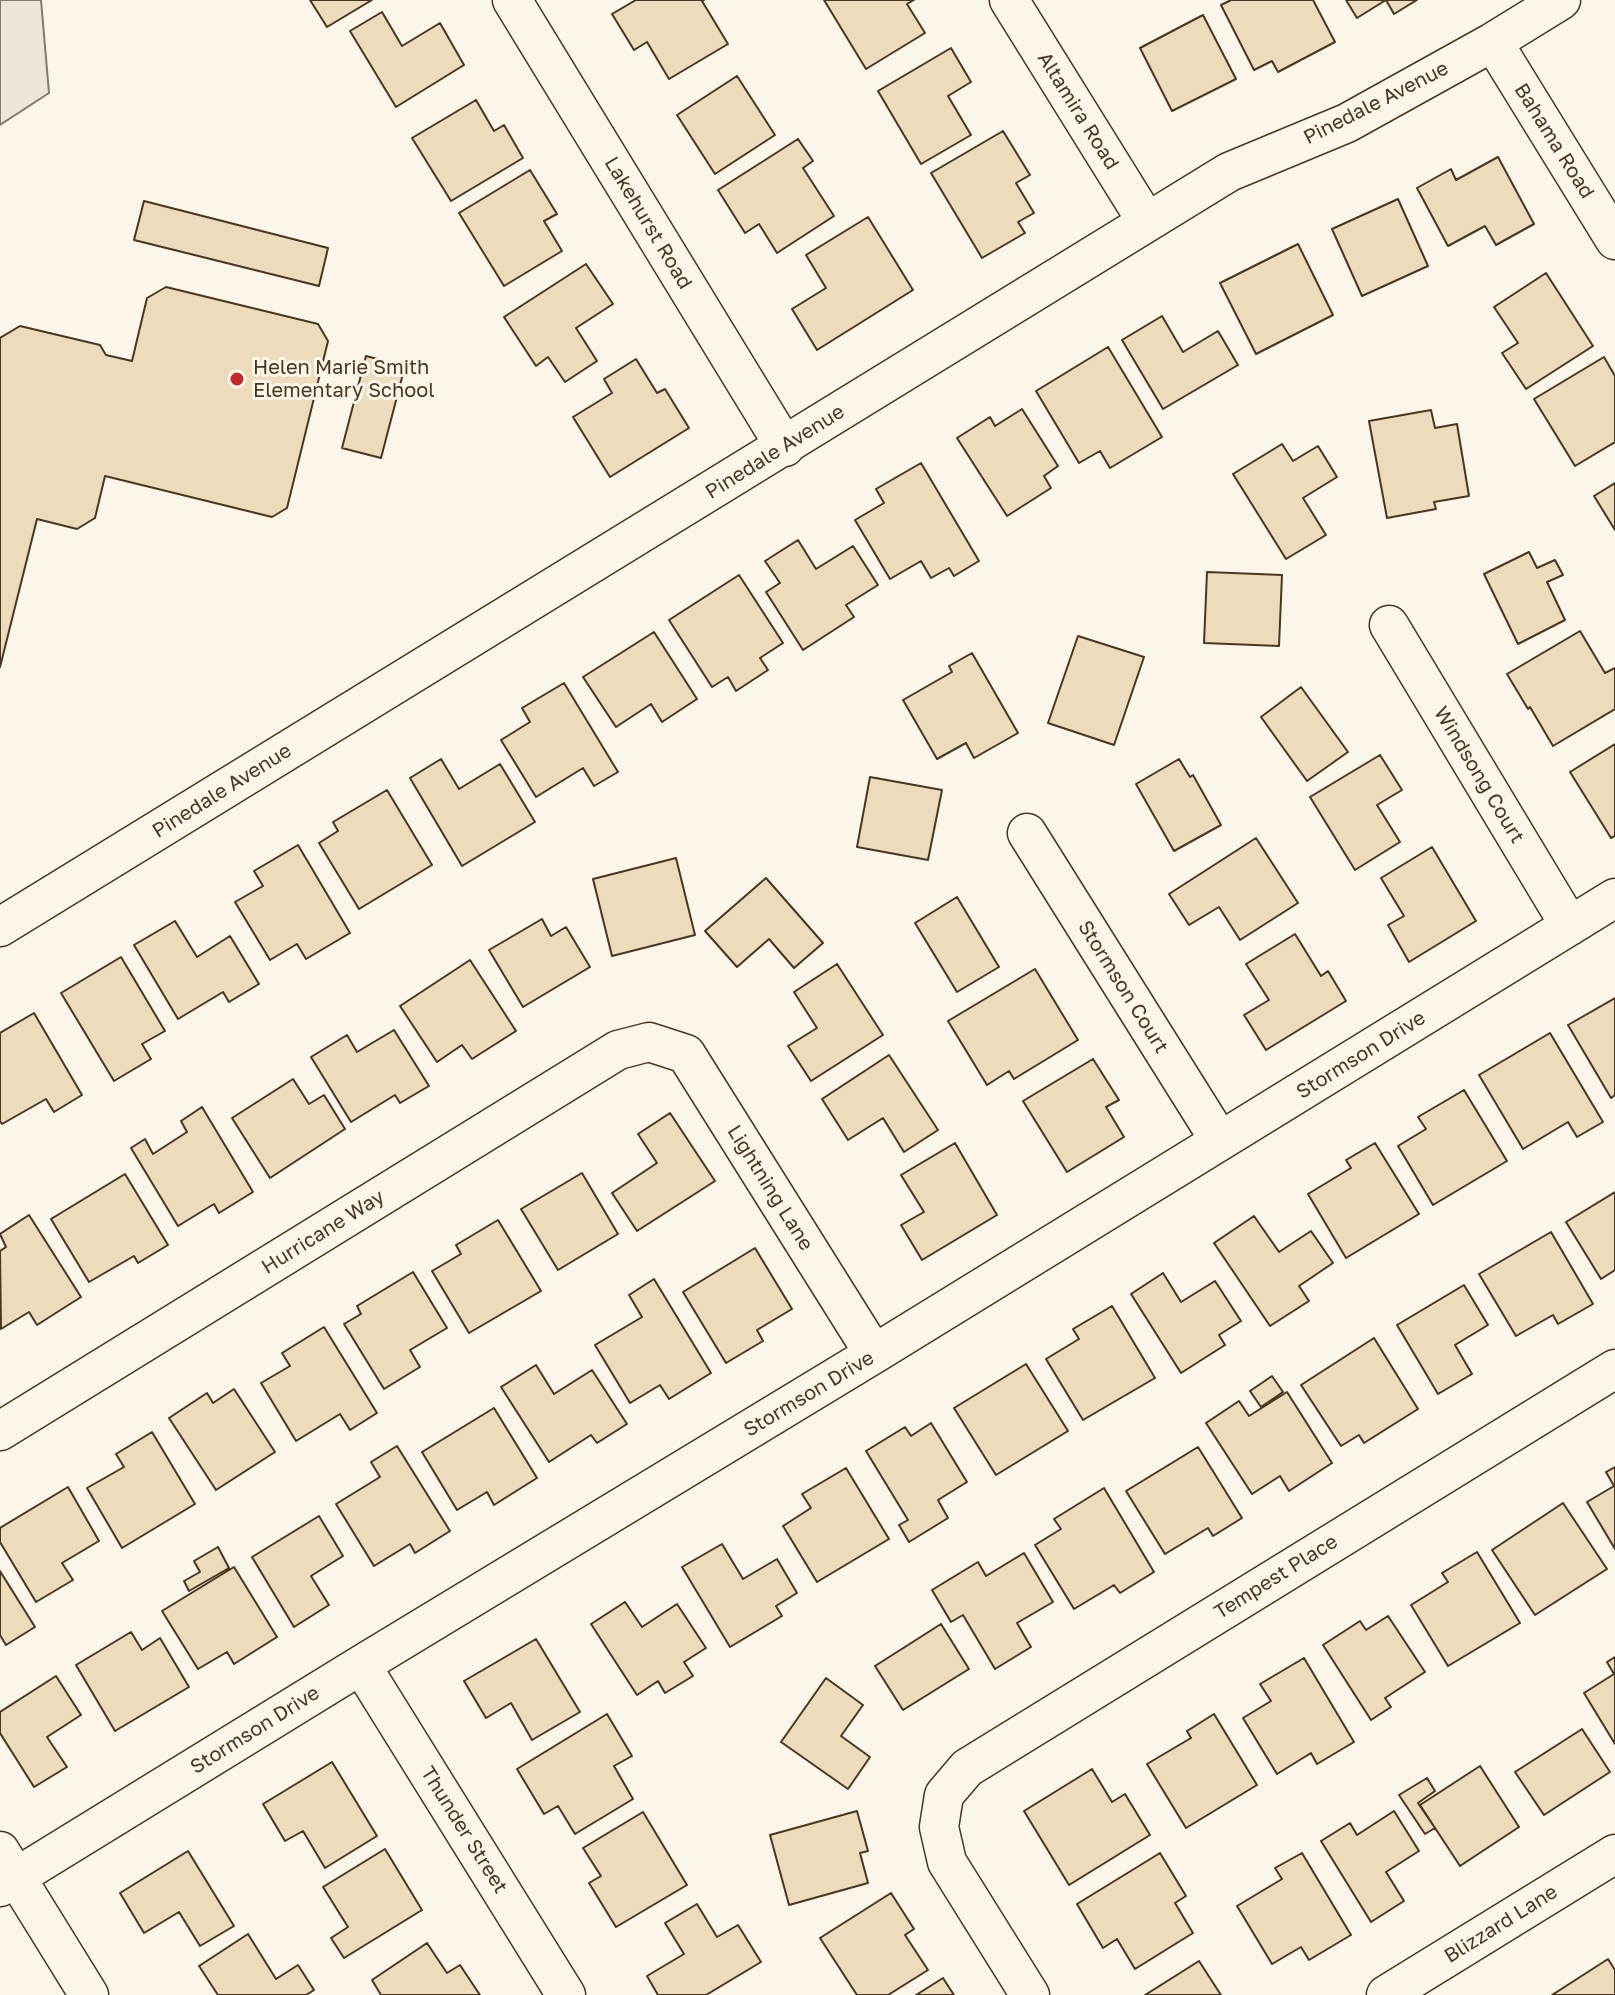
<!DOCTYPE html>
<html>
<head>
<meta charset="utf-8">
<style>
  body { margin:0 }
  canvas { display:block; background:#fbf6e9 }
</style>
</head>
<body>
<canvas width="1615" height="1995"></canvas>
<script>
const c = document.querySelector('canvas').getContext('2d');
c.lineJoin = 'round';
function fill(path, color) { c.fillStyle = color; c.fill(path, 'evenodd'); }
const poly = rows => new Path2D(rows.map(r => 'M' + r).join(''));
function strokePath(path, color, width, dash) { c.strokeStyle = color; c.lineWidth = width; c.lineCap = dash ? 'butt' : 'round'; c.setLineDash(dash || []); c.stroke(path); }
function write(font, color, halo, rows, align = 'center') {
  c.font = font + ' "Golos Text",sans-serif'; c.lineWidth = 6; c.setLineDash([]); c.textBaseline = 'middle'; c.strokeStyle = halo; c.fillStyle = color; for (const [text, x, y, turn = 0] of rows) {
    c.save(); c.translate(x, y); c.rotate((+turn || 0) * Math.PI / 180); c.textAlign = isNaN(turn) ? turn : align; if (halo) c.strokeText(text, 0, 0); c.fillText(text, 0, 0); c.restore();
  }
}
const green = poly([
  [0,0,41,0,49,93,0,125,0,0]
]);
fill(green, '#ede6d9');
strokePath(green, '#887966', 2);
const building = poly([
  [310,0,372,0,327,27,310,0],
  [636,0,704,0,702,1,728,44,669,79,647,42,634,50,612,14,636,0],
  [824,0,914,0,907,4,925,33,866,69,824,0],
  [1231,0,1313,0,1335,42,1278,72,1272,61,1254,70,1221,5,1231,0],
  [1346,0,1417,0,1394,14,1386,0,1357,18,1346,0],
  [382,12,402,46,440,23,464,65,396,107,350,31,382,12],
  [1203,15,1236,79,1172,111,1140,48,1203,15],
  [951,48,971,82,948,96,971,135,921,164,878,91,951,48],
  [737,76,775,135,715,174,677,115,737,76],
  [476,100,494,131,504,125,523,158,451,201,412,138,476,100],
  [1003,131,1030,175,1016,183,1034,213,1018,222,1025,233,982,258,931,173,1003,131],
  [798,139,813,161,803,168,834,216,777,253,759,224,745,233,718,190,798,139],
  [1498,157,1534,224,1496,245,1485,226,1448,246,1417,188,1451,169,1456,180,1498,157],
  [530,170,557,214,544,221,562,251,504,286,459,213,530,170],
  [1398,199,1428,266,1362,296,1332,229,1398,199],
  [144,201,328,248,319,286,134,240,144,201],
  [868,217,913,290,817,350,792,309,826,288,806,255,868,217],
  [1298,244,1333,315,1256,354,1220,283,1298,244],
  [586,264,613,304,576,328,597,361,565,382,548,357,536,366,504,317,586,264],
  [1546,273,1593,346,1526,389,1502,353,1518,343,1494,307,1546,273],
  [166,287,318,324,328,341,287,508,272,517,105,476,95,518,77,529,37,519,0,667,0,338,20,326,100,345,106,355,132,361,147,298,166,287],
  [1162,316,1183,352,1218,331,1238,365,1163,409,1122,340,1162,316],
  [1108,347,1162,437,1110,468,1100,451,1079,463,1036,391,1108,347],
  [366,356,405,366,381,458,342,448,366,356],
  [1604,357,1615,376,1615,442,1575,466,1534,399,1604,357],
  [636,359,657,393,665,389,689,428,610,477,573,417,612,393,604,379,636,359],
  [1022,409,1058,466,1044,476,1051,488,1007,516,957,438,990,417,995,426,1022,409],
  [1431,410,1435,428,1457,424,1469,496,1434,502,1436,509,1387,518,1369,421,1431,410],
  [1282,444,1293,461,1318,446,1337,477,1303,498,1326,535,1286,559,1233,474,1282,444],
  [921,463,979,561,954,576,949,568,931,578,921,561,890,579,855,520,884,503,876,489,921,463],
  [1615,483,1615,530,1594,496,1615,483],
  [798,540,816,569,853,546,878,585,846,605,854,617,803,650,766,592,780,583,765,561,798,540],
  [1529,552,1537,568,1555,560,1563,575,1547,582,1565,620,1518,644,1484,574,1529,552],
  [1207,572,1282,575,1279,646,1204,643,1207,572],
  [739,575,783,643,760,658,768,670,736,691,728,677,712,687,669,620,739,575],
  [1580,631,1605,673,1615,668,1615,709,1553,746,1530,707,1528,709,1507,674,1580,631],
  [654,632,697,699,662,722,651,704,616,727,583,677,654,632],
  [1078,636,1144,657,1114,745,1048,723,1078,636],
  [972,653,1018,733,974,758,966,743,937,759,903,700,952,672,949,666,972,653],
  [564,683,618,772,594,786,583,768,536,797,501,740,530,722,522,708,564,683],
  [1301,687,1348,752,1307,781,1261,717,1301,687],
  [1615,744,1615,836,1611,838,1570,772,1615,744],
  [1380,755,1402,790,1377,805,1400,842,1355,870,1310,797,1380,755],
  [441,759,459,789,500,764,535,822,462,866,410,778,441,759],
  [1179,759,1190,777,1193,775,1221,825,1174,851,1136,784,1179,759],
  [870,777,942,790,928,860,857,847,870,777],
  [387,790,432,865,359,909,319,843,338,831,333,822,387,790],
  [1256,838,1298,903,1240,940,1219,907,1189,925,1169,894,1256,838],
  [298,845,350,933,306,959,297,944,270,960,235,902,263,886,254,871,298,845],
  [1432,847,1476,921,1409,962,1388,925,1404,916,1381,878,1432,847],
  [676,858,695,935,612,956,593,879,676,858],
  [766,878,823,943,794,968,769,939,737,967,705,931,766,878],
  [957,897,999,967,957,992,915,923,957,897],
  [542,919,551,936,566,927,590,967,523,1007,489,950,542,919],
  [175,921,197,957,230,936,259,984,229,1002,223,992,178,1019,134,945,175,921],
  [1295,934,1321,976,1328,971,1346,1001,1266,1050,1244,1015,1269,1000,1246,964,1295,934],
  [121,957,165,1031,142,1044,151,1059,114,1081,61,993,121,957],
  [470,960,516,1031,472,1059,462,1045,437,1062,400,1006,470,960],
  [837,964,883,1035,811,1081,788,1046,817,1028,794,992,837,964],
  [1035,969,1078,1040,1014,1079,1009,1071,987,1085,948,1021,1035,969],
  [1615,998,1615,1095,1611,1098,1568,1025,1615,998],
  [34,1013,82,1095,54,1112,46,1099,2,1124,0,1121,0,1033,34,1013],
  [394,1030,429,1086,400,1103,395,1095,351,1122,311,1057,347,1035,357,1052,394,1030],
  [1550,1033,1603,1122,1577,1137,1568,1122,1523,1149,1479,1075,1550,1033],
  [889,1055,938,1130,904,1152,883,1118,848,1140,822,1099,889,1055],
  [1093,1059,1119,1100,1106,1107,1124,1137,1067,1172,1023,1101,1093,1059],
  [293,1079,309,1104,324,1095,345,1129,270,1178,232,1118,293,1079],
  [1464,1090,1507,1161,1433,1205,1398,1146,1426,1129,1418,1117,1464,1090],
  [202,1107,253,1192,219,1213,214,1204,178,1226,131,1148,145,1139,153,1154,187,1132,181,1121,202,1107],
  [670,1113,715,1181,637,1231,612,1193,657,1163,638,1134,670,1113],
  [955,1143,997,1215,922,1260,901,1225,924,1212,901,1175,955,1143],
  [1375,1143,1419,1214,1346,1258,1308,1194,1351,1168,1346,1160,1375,1143],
  [582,1173,618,1234,558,1270,521,1209,582,1173],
  [125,1174,168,1245,138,1263,134,1256,89,1282,51,1219,125,1174],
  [1615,1192,1615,1270,1601,1279,1566,1222,1615,1192],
  [29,1215,81,1297,37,1325,29,1312,1,1329,0,1251,6,1247,0,1234,29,1215],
  [1254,1216,1279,1252,1311,1231,1333,1263,1299,1286,1309,1301,1270,1326,1214,1243,1254,1216],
  [498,1220,541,1291,469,1333,432,1271,461,1254,456,1245,498,1220],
  [1551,1232,1593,1304,1558,1324,1553,1315,1516,1336,1479,1274,1551,1232],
  [755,1248,792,1309,757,1330,763,1341,726,1363,683,1292,755,1248],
  [413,1272,447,1328,410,1350,420,1367,384,1389,344,1324,361,1314,357,1306,413,1272],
  [1163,1273,1181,1302,1215,1281,1241,1321,1219,1335,1225,1345,1181,1373,1131,1294,1163,1273],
  [654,1279,711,1373,669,1399,660,1385,630,1403,595,1345,642,1317,629,1295,654,1279],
  [1464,1285,1488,1325,1455,1345,1472,1374,1438,1394,1397,1325,1464,1285],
  [1112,1306,1155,1378,1083,1420,1046,1359,1079,1339,1073,1329,1112,1306],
  [324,1327,377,1413,350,1430,340,1414,296,1441,261,1383,290,1366,282,1353,324,1327],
  [1374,1338,1418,1409,1364,1443,1359,1435,1341,1446,1301,1385,1374,1338],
  [1026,1364,1068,1431,996,1475,954,1408,1026,1364],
  [536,1365,554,1394,592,1370,627,1424,597,1443,591,1435,549,1462,501,1387,536,1365],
  [1272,1376,1283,1392,1261,1407,1250,1391,1272,1376],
  [234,1389,275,1452,216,1490,169,1418,207,1393,213,1403,234,1389],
  [1287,1392,1332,1463,1289,1491,1280,1476,1252,1494,1206,1423,1239,1401,1249,1416,1287,1392],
  [494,1408,537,1478,494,1505,487,1492,457,1510,422,1452,494,1408],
  [931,1423,967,1482,938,1500,948,1518,909,1542,899,1525,908,1520,866,1451,905,1427,911,1436,931,1423],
  [152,1432,195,1504,122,1548,87,1488,124,1467,116,1454,152,1432],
  [397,1446,450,1531,415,1553,410,1544,374,1566,336,1504,380,1477,371,1462,397,1446],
  [1198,1447,1242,1518,1213,1536,1208,1528,1165,1554,1126,1491,1198,1447],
  [1615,1467,1615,1549,1587,1502,1614,1486,1606,1472,1615,1467],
  [846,1468,889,1539,817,1582,783,1526,811,1508,802,1494,846,1468],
  [68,1487,99,1541,62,1563,73,1580,36,1602,0,1542,0,1528,68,1487],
  [1104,1488,1154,1572,1120,1593,1114,1585,1074,1609,1035,1545,1061,1529,1054,1519,1104,1488],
  [1563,1503,1607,1569,1535,1615,1492,1550,1563,1503],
  [319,1516,343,1556,311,1576,329,1605,294,1627,252,1557,319,1516],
  [722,1544,743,1579,777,1559,797,1593,776,1606,782,1616,730,1647,682,1567,722,1544],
  [218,1547,229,1568,189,1591,184,1581,200,1572,194,1561,218,1547],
  [1477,1552,1520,1623,1448,1666,1411,1605,1448,1582,1442,1573,1477,1552],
  [1024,1553,1053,1602,1017,1623,1031,1647,995,1669,963,1615,951,1622,932,1590,978,1562,986,1576,1024,1553],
  [234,1567,277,1637,234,1664,227,1652,198,1669,162,1611,234,1567],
  [0,1571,35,1627,6,1645,0,1635,0,1571],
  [625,1602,642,1627,677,1604,706,1648,684,1662,693,1676,665,1693,658,1681,637,1695,591,1624,625,1602],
  [1388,1616,1425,1672,1385,1698,1391,1707,1371,1720,1323,1645,1360,1621,1366,1630,1388,1616],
  [941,1624,969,1669,903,1710,875,1666,941,1624],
  [131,1632,142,1650,160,1638,189,1687,115,1731,76,1665,131,1632],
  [536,1639,580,1712,532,1740,511,1703,486,1718,464,1681,536,1639],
  [1615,1657,1615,1744,1584,1693,1614,1674,1607,1662,1615,1657],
  [1304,1658,1354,1742,1317,1764,1311,1753,1277,1774,1243,1718,1271,1701,1260,1684,1304,1658],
  [56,1676,81,1715,47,1737,67,1767,34,1787,0,1733,0,1712,56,1676],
  [826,1678,863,1705,841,1736,870,1757,848,1789,781,1742,826,1678],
  [607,1714,632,1756,614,1766,633,1799,575,1834,558,1806,544,1814,517,1769,607,1714],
  [1214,1714,1257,1785,1186,1828,1147,1764,1191,1738,1187,1731,1214,1714],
  [1582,1729,1610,1772,1544,1815,1515,1772,1582,1729],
  [332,1762,377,1836,325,1868,303,1831,285,1841,263,1804,332,1762],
  [1480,1766,1519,1827,1460,1866,1420,1805,1480,1766],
  [1092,1769,1112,1802,1125,1794,1150,1835,1069,1885,1024,1811,1092,1769],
  [1427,1778,1435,1791,1418,1803,1435,1828,1425,1834,1399,1795,1427,1778],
  [857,1811,868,1851,860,1853,868,1883,789,1905,770,1835,857,1811],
  [1394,1811,1419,1851,1386,1872,1404,1901,1371,1922,1321,1841,1350,1823,1357,1835,1394,1811],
  [643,1812,687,1885,616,1927,589,1883,601,1876,583,1848,643,1812],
  [385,1849,422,1910,344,1958,331,1938,348,1927,323,1887,385,1849],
  [188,1851,234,1926,200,1946,179,1912,144,1933,120,1893,188,1851],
  [1160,1853,1186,1896,1175,1903,1193,1933,1135,1969,1117,1939,1103,1948,1077,1904,1160,1853],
  [1302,1853,1351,1935,1309,1960,1301,1947,1272,1964,1237,1906,1282,1879,1275,1868,1302,1853],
  [891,1893,914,1929,905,1935,928,1970,888,1995,857,1995,820,1938,891,1893],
  [697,1904,717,1937,738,1925,761,1962,706,1995,658,1995,647,1976,684,1954,665,1923,697,1904],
  [248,1934,276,1979,298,1965,314,1990,306,1995,218,1995,199,1966,248,1934],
  [427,1943,447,1973,460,1965,480,1995,381,1995,372,1980,427,1943],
  [1608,1959,1615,1970,1615,1995,1552,1995,1608,1959],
  [1199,1961,1221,1995,1145,1995,1199,1961],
  [943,1978,954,1995,916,1995,943,1978]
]);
fill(building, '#ecdcbc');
strokePath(building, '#4a3520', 2);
const minor = poly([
  [512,0,785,447],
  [1009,0,1147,222],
  [1493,42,1615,240],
  [1389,625,1570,926],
  [1027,833,1220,1141],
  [0,927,1229,172,1347,123,1493,42,1561,0],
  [0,1431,618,1050,649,1042,686,1054,874,1354],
  [361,1665,566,1995],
  [0,1851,89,1995],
  [0,1887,361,1665,874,1354,1615,898],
  [1030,1995,947,1862,939,1827,944,1795,967,1768,1615,1369],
  [1386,1995,1615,1854]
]);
strokePath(minor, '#4a3520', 41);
strokePath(minor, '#fbf6e9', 38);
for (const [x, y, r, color] of [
  [237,379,8,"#c62828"]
]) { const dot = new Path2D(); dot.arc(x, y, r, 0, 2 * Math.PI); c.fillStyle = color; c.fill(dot); strokePath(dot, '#fbf6e9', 3); }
write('20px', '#4a3520', '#fbf6e9', [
  ["Pinedale Avenue",1376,103,-27],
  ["Altamira Road",1078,111,58],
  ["Bahama Road",1554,141,58],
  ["Lakehurst Road",648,223,59],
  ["Pinedale Avenue",775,452,-32],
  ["Windsong Court",1479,775,59],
  ["Pinedale Avenue",222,791,-32],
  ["Stormson Court",1123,987,58],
  ["Stormson Drive",1361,1055,-32],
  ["Lightning Lane",770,1188,58],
  ["Hurricane Way",323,1232,-32],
  ["Stormson Drive",809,1394,-31],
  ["Tempest Place",1276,1577,-32],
  ["Stormson Drive",255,1730,-32],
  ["Thunder Street",464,1830,58],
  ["Blizzard Lane",1501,1924,-32]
]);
write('20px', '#4a3520', '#fbf6e9', [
  ["Helen Marie Smith",253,368],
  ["Elementary School",253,391]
], 'left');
</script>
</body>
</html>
